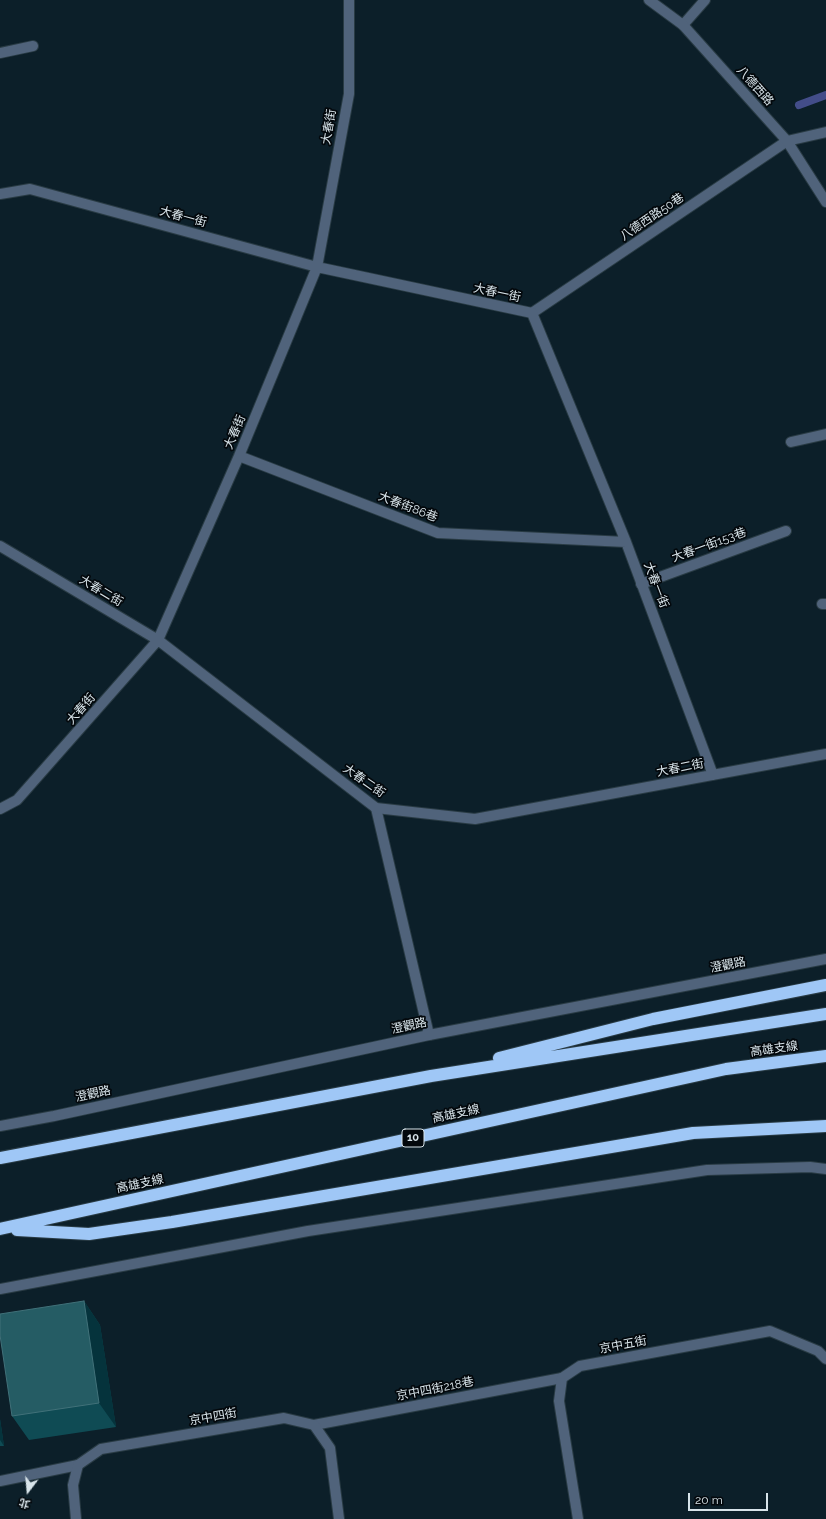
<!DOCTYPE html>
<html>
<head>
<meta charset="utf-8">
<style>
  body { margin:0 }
  #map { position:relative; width:826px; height:1519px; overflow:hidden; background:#0c1f29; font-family:Raleway,"Noto Sans TC",sans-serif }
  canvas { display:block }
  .north { position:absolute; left:8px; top:1471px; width:40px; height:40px; -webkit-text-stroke:3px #03080c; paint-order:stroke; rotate:196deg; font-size:11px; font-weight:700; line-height:16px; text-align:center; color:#d8e4ea }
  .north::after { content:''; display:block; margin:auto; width:14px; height:18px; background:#d8e4ea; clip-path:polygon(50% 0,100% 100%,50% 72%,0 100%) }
  .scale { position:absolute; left:688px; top:1493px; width:80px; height:18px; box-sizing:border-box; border:2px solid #d8e4ea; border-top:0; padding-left:5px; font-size:12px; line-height:14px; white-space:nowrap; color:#d8e4ea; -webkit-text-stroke:3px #03080c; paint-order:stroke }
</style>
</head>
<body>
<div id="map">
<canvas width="826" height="1519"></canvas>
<div class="north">北</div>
<div class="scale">20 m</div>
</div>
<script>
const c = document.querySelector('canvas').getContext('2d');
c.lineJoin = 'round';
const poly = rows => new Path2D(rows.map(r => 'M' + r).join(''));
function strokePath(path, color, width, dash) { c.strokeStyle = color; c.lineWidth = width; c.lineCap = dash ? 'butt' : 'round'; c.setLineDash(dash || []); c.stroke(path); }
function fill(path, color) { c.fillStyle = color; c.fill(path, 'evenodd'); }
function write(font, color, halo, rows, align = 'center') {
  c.font = font + ' Raleway,"Noto Sans TC",sans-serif'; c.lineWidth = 3.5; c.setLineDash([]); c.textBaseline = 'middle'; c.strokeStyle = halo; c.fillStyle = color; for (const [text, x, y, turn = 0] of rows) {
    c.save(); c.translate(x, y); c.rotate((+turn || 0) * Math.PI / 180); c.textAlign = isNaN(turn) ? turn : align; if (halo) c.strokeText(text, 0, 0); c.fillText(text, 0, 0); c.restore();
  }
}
strokePath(poly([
  [799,105,826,95]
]), '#434d89', 8);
const service = poly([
  [683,25,705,0],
  [0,53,33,46],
  [532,313,787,141],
  [791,442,826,434],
  [641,584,786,531],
  [822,604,826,604],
  [376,808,429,1035],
  [314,1425,562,1378],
  [0,1481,78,1465]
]);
const minor = poly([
  [649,0,683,25,787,141,826,202],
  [787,141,826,132],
  [0,194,30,189,317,267,532,313,626,542,713,775],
  [239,456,438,533,626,542],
  [0,546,158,640,376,808,475,819,826,754],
  [0,809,17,800,158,640,239,456,317,267,349,94,349,0],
  [0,1289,308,1231,707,1170,810,1167,826,1169],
  [76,1519,73,1485,78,1465,101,1449,284,1418,314,1425,330,1448,339,1519],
  [578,1519,559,1401,562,1378,580,1366,770,1331,818,1351,826,1359]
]);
const tertiary = poly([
  [0,1126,54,1116,429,1035,826,959]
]);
const motorway = poly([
  [499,1058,653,1019,826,985],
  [0,1158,431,1076,826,1014],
  [0,1229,726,1069,826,1056],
  [17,1230,89,1234,172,1222,693,1133,826,1126]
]);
strokePath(service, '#293b44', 12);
strokePath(minor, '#293b44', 12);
strokePath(tertiary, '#293b44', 12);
strokePath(motorway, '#293b44', 14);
strokePath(service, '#50637b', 10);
strokePath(minor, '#50637b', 10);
strokePath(tertiary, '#50637b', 10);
strokePath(motorway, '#9fc7f6', 12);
fill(poly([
  [84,1301,100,1325,116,1427,29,1440,12,1416],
  [0,1419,4,1446,0,1446]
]), '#0f4b54');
fill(poly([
  [84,1301,100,1325,116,1427,99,1403],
  [0,1419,4,1446,0,1440]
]), '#05333c');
const building = poly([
  [84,1301,99,1403,12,1416,0,1335,0,1314,84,1301]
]);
fill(building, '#255c64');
strokePath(building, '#417179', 1);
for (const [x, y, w] of [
  [413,1138,22]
]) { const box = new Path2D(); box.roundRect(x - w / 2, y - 9, w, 18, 3); c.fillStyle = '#03080c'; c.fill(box); strokePath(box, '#d8e4ea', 1); }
write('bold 11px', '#d8e4ea', null, [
  ["10",413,1138]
]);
write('12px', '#d8e4ea', '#03080c', [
  ["八德西路",755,86,48],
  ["大春街",329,127,-80],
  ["大春一街",183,217,15],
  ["八德西路50巷",652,217,-34],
  ["大春一街",497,293,12],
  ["大春街",235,432,-67],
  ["大春街86巷",408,507,21],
  ["大春一街153巷",709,545,-20],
  ["大春一街",656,585,69],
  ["大春二街",101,591,31],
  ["大春街",81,709,-49],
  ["大春二街",680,768,-11],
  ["大春二街",364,781,35],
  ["澄觀路",728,965,-11],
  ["澄觀路",409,1026,-12],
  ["高雄支線",774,1049,-8],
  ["澄觀路",93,1094,-12],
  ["高雄支線",456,1114,-12],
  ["高雄支線",140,1184,-12],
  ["京中五街",623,1345,-11],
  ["京中四街218巷",435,1389,-11],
  ["京中四街",213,1417,-10]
]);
</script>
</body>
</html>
